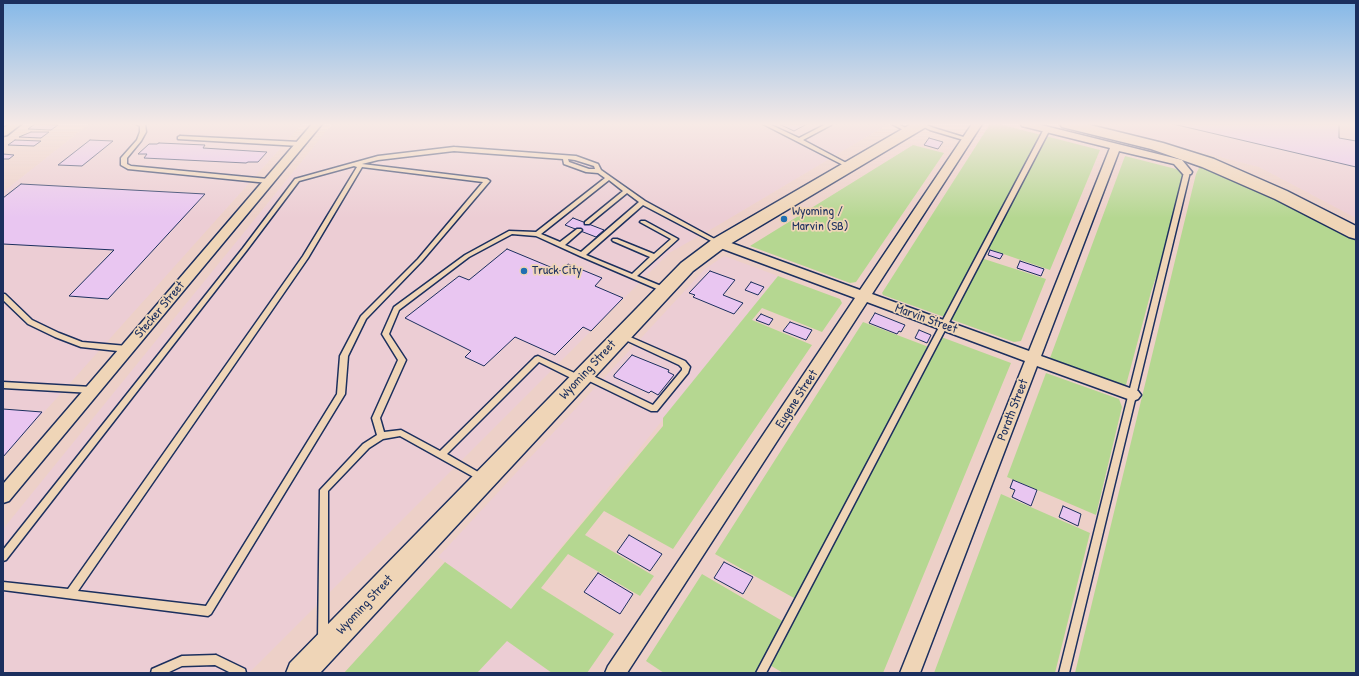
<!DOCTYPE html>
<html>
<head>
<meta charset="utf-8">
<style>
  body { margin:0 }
  #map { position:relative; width:1359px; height:676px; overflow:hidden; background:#edd0c8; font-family:"Patrick Hand",sans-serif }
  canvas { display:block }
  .frame { position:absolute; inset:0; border:4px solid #1b2f5e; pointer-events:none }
</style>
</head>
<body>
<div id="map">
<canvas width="1359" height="676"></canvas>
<div class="frame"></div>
</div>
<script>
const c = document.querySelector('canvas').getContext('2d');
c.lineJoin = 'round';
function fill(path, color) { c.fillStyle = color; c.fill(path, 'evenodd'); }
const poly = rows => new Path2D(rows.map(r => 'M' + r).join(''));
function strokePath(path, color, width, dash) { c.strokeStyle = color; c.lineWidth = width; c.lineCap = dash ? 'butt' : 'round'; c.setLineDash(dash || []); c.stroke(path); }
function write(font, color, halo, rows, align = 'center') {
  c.font = font + ' "Patrick Hand",sans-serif'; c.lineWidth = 3.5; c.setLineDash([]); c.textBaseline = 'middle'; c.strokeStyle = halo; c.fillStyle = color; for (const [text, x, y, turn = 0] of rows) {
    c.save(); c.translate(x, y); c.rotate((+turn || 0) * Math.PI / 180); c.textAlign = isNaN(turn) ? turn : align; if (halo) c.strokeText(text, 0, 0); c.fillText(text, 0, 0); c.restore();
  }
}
fill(poly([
  [89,124,302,124,3,458,3,192],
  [332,124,888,124,715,227,669,253,249,673,3,673,3,529],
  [1091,124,1356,124,1356,218,1259,167],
  [724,256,778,276,511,609,438,557,705,269],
  [507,641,552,673,477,673]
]), '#eccdd4');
fill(poly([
  [990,124,999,124,1100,150,1050,270,983,247,978,257,1046,279,1021,341,1014,342,883,295,882,293],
  [913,145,944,153,856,282,850,283,750,246],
  [1125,156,1180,170,1184,177,1166,254,1159,268,1151,292,1126,385,1124,386,1050,358],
  [1203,166,1252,185,1356,239,1356,673,1075,673,1196,174,1199,168],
  [778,276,840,299,842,303,822,332,762,308,752,320,812,345,673,549,604,511,585,535,654,576,640,596,568,554,541,588,614,634,587,673,552,673,507,641,477,673,344,673,445,562,511,609,663,426,663,418],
  [863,322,934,349,941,337,944,338,1011,363,883,673,783,673,763,661,757,673,664,673,646,661,702,574,791,626,803,603,715,554],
  [1046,373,1119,399,1122,407,1096,515,1007,477],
  [1001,494,1090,533,1055,673,934,673]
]), '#b5d791');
const building = poly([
  [35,124,58,125,51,130,28,129,35,124],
  [779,124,807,124,794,131,779,124],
  [1173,124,1339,124,1339,138,1356,141,1356,179,1356,167,1173,124],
  [31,132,49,132,41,138,19,137,31,132],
  [929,138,943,142,938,149,924,145,929,138],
  [15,140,41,141,34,146,8,145,15,140],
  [90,140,113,141,82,166,58,165,90,140],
  [159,143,205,145,203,148,267,152,258,162,248,162,246,163,144,158,147,154,138,154,149,144,157,144,159,143],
  [3,154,14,155,9,159,3,159,3,154],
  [21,184,205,194,108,299,69,296,114,250,3,244,3,198,21,184],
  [573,218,604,230,596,237,565,225,573,218],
  [507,249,560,271,568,264,602,278,595,286,623,298,591,331,583,327,555,355,515,337,484,366,465,357,471,351,405,318,459,276,469,280,507,249],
  [990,250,1003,254,1000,259,988,255,990,250],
  [1020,261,1044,269,1041,276,1017,268,1020,261],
  [710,271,735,280,723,295,743,303,734,314,693,297,695,295,689,293,710,271],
  [751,282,764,287,758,295,745,290,751,282],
  [875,313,905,325,901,332,899,331,897,334,869,323,875,313],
  [761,314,773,319,769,325,756,320,761,314],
  [790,322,812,330,806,340,783,331,790,322],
  [919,330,931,335,927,343,915,338,919,330],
  [632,355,669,370,668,372,674,375,658,395,651,391,649,393,614,377,614,375,632,355],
  [3,409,42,412,3,457,3,409],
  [1013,480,1037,490,1031,506,1012,497,1015,490,1010,488,1013,480],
  [1063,506,1081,514,1078,526,1059,517,1063,506],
  [629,535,662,554,650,571,617,552,629,535],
  [724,562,753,577,743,594,714,578,724,562],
  [598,573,633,594,620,614,584,592,598,573]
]);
fill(building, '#e9c6f1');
strokePath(building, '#1b2f5e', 1);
const service = poly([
  [136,124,145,124,146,132,141,141,127,158,127,164,131,166,268,179,271,181,268,183,128,169,121,165,121,158,137,140,140,132,140,126,136,124],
  [763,124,769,124,799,138,826,124,831,124,831,125,803,140,852,166,851,167,847,167,763,124],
  [892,124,898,124,912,131,907,132,892,124],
  [918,124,924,124,934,128,970,139,967,141,930,130,918,124],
  [1047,127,1050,129,766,673,756,673,1044,129,1047,127],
  [180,136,300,142,303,144,300,146,178,139,178,137,180,136],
  [454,147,576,156,598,164,601,170,645,201,722,243,719,245,717,244,643,205,586,255,632,274,650,257,613,241,612,240,613,239,617,239,654,254,671,239,640,222,641,221,645,221,678,239,637,276,666,288,667,290,664,292,580,256,536,236,512,234,469,257,399,310,389,334,406,360,380,418,384,432,401,430,440,451,535,357,538,356,581,376,581,373,587,373,653,405,682,370,682,368,679,365,619,337,618,335,619,333,621,333,685,361,690,367,688,373,657,411,651,411,583,378,583,381,577,381,539,362,447,454,485,476,486,478,485,480,482,481,479,480,400,436,383,439,369,448,328,491,328,638,326,641,323,643,320,641,318,638,320,490,363,444,377,435,372,418,398,360,382,334,394,307,465,255,509,231,536,232,605,178,598,173,586,172,564,164,563,159,454,151,378,160,362,164,487,179,490,181,422,261,366,319,348,356,345,394,211,614,208,616,3,590,3,582,68,589,303,256,357,167,354,166,299,181,247,250,6,560,3,561,3,550,243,248,295,179,378,156,454,147],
  [568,159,575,160,594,166,595,169,589,169,569,162,568,159],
  [362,167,483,182,418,259,361,316,340,356,337,394,206,606,78,591,308,258,362,167],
  [609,180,623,191,585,222,585,224,589,224,627,193,639,202,581,252,565,245,581,231,582,230,581,229,577,229,560,242,541,234,609,180],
  [1187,170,1190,172,1069,673,1059,673,1184,172,1187,170],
  [3,294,5,294,32,320,59,333,82,342,127,346,131,349,127,352,81,347,55,337,28,324,3,300,3,294],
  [3,382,92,387,95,388,96,390,95,392,92,393,3,388,3,382],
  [216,655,245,669,246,673,231,673,215,665,182,666,167,673,151,673,152,669,182,656,216,655]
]);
const minor = poly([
  [10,124,21,124,7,135,3,136,3,128,10,124],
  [312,124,322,124,9,501,3,503,3,484,312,124],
  [972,124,982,124,872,294,1029,351,1110,148,1022,126,1021,124,1037,124,1182,160,1192,172,1191,174,1183,174,1174,164,1119,151,1041,356,1138,391,1141,395,1138,399,1133,401,1128,399,1037,366,920,673,900,673,1025,361,867,302,627,673,605,673,608,666,855,298,715,246,713,243,715,240,723,240,860,290,972,124]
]);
const secondary = poly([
  [911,124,928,124,926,127,725,247,693,271,320,673,286,673,290,663,681,263,713,239,911,124]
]);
const motorway = poly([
  [1060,124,1086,124,1163,143,1214,159,1287,191,1356,226,1356,239,1349,237,1275,199,1202,167,1151,149,1062,127,1060,124]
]);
strokePath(service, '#1b2f5e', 3);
strokePath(minor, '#1b2f5e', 3);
strokePath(secondary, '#1b2f5e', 3);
strokePath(motorway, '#1b2f5e', 3);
fill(service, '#efd5b7');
fill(minor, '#efd5b7');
fill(secondary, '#efd5b7');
fill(motorway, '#efd5b7');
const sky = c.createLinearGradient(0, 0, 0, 218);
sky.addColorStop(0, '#84b8e8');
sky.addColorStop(0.57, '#f7eae6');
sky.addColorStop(1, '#f7eae600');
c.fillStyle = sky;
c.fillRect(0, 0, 1359, 218);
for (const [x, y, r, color] of [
  [784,219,4,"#1f6fb2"],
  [524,271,4,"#1f6fb2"]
]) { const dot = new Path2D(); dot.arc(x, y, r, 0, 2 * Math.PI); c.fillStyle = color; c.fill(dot); strokePath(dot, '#efd5b7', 1.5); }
write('13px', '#1b2f5e', '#efd5b7', [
  ["Wyoming /",792,212],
  ["Marvin (SB)",792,227],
  ["Truck City",532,271]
], 'left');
write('13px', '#1b2f5e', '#efd5b7', [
  ["Stecker Street",160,310,-50],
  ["Marvin Street",926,319,20],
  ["Wyoming Street",588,370,-47],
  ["Eugene Street",797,399,-57],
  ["Porath Street",1013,410,-69],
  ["Wyoming Street",365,605,-47]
]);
</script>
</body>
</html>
